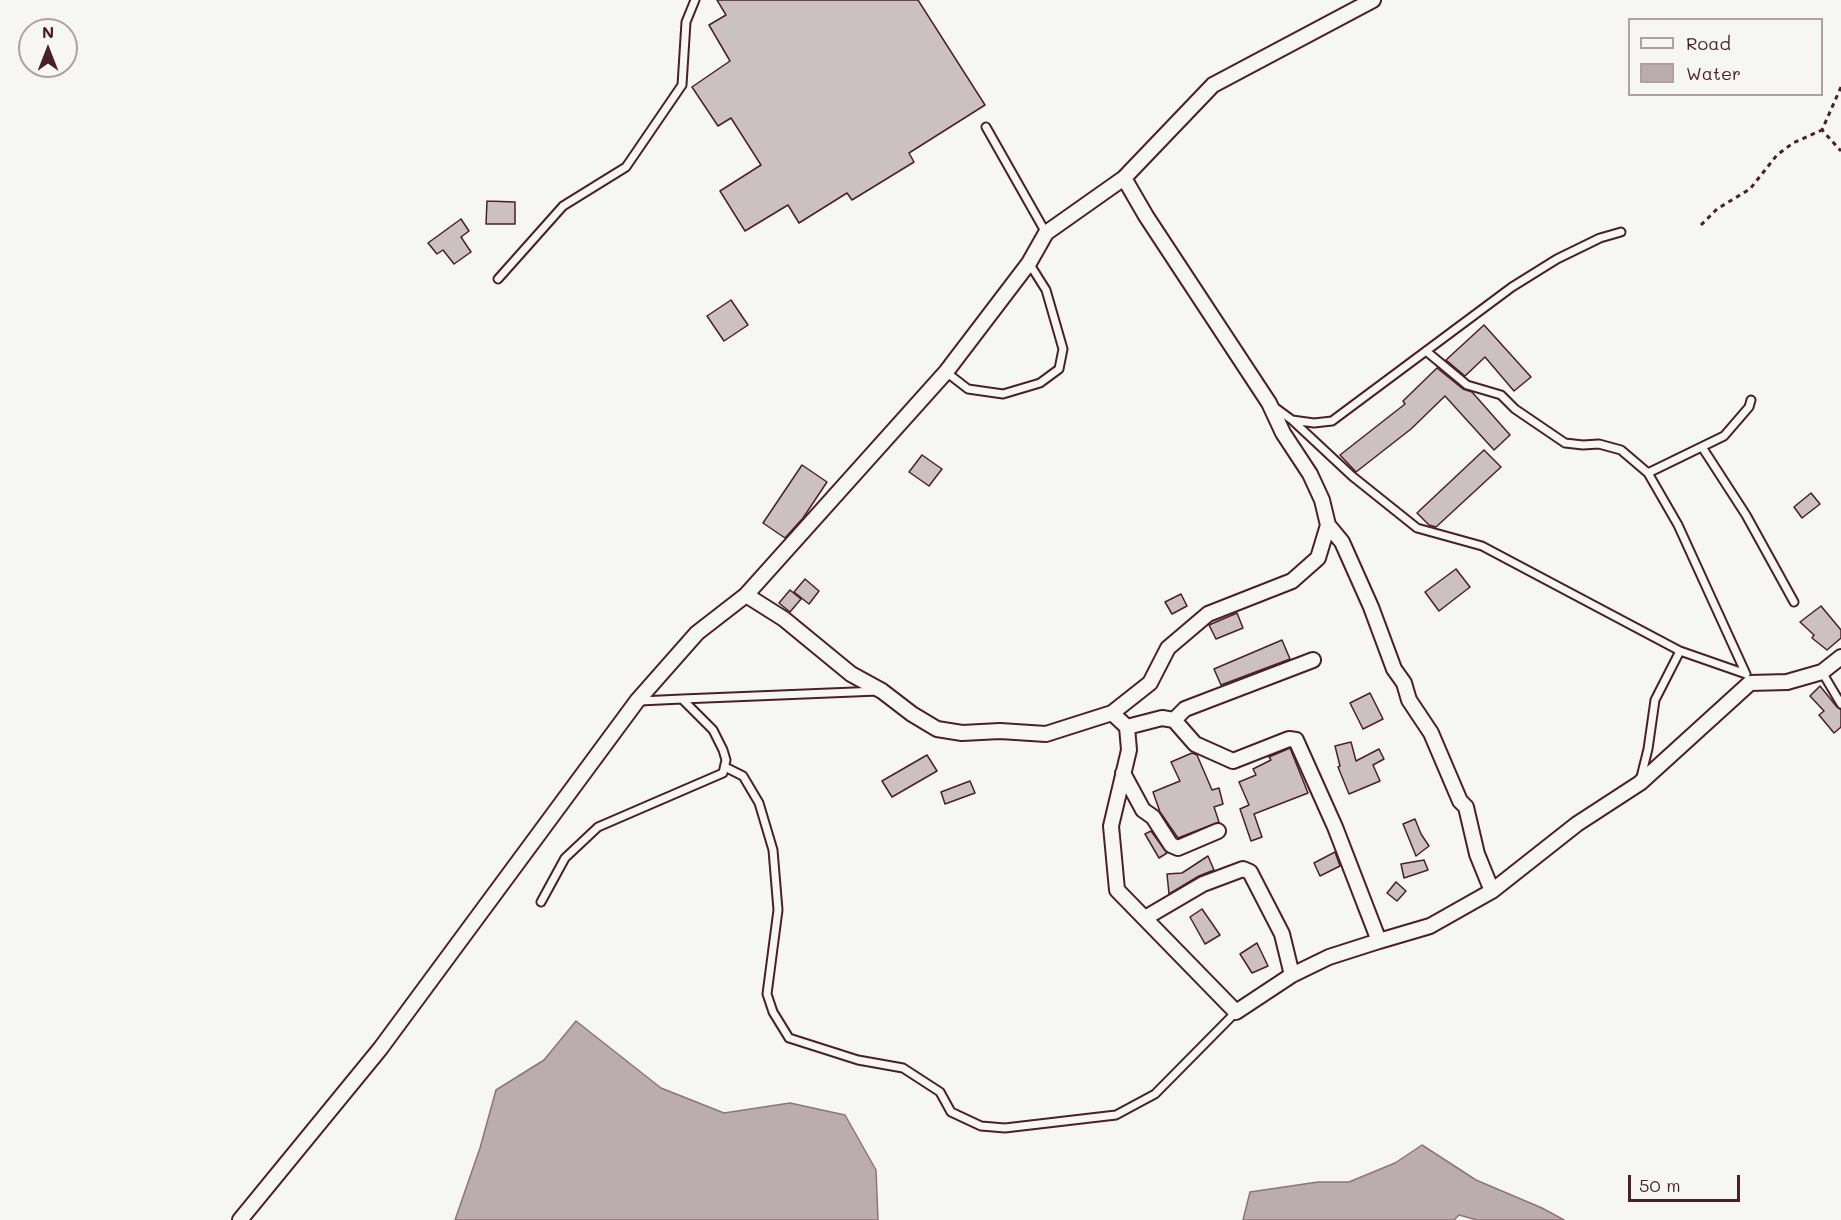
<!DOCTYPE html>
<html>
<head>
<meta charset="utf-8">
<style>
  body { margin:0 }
  #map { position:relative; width:1841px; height:1220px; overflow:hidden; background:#f6f6f2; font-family:Mali,sans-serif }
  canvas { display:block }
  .legend { position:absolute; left:1628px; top:18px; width:195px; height:78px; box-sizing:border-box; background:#f6f6f2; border:2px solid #b1a0a2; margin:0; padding:8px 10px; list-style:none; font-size:18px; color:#4a1f2b }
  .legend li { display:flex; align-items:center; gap:12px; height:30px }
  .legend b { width:30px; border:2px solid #b1a0a2 }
  .north { position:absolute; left:18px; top:18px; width:60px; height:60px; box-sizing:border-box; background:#f6f6f2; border:2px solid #b1a0a2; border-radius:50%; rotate:0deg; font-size:16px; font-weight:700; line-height:24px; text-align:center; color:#4a1f2b }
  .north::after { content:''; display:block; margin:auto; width:21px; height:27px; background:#4a1f2b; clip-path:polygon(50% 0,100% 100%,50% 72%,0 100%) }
  .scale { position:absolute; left:1628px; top:1175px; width:112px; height:27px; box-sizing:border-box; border:3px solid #4a1f2b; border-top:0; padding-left:8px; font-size:18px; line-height:21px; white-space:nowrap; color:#4a1f2b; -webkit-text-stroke:4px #f6f6f2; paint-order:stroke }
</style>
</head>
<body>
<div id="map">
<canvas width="1841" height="1220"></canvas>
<ul class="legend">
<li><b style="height:8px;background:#f6f6f2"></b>Road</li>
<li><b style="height:16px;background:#bbadae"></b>Water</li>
</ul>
<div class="north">N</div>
<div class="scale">50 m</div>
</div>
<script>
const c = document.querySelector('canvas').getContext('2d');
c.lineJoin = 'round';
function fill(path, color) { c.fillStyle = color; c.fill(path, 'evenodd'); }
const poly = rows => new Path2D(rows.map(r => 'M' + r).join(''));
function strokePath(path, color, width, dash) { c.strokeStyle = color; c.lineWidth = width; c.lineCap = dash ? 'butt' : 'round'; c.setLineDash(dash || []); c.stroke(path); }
const water = poly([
  [576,1021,661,1088,724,1113,790,1103,845,1115,876,1170,878,1220,455,1220,480,1148,496,1090,544,1060,576,1021],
  [1422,1145,1476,1180,1542,1208,1564,1220,1477,1220,1459,1215,1454,1220,1243,1220,1250,1192,1318,1182,1349,1182,1395,1163,1422,1145]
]);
fill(water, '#bbadae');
strokePath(water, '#8e747a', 1.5);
const building = poly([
  [717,0,918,0,985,105,909,153,914,162,852,200,847,193,799,223,788,205,745,231,720,191,761,165,731,118,718,126,692,87,730,61,709,25,726,15,717,0],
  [487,201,515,202,515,224,486,224,487,201],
  [461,219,469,231,461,237,471,252,454,264,443,250,437,254,428,243,461,219],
  [731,300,748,325,724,341,707,316,731,300],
  [1484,325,1531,377,1514,391,1485,357,1465,376,1446,360,1484,325],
  [1437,368,1463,389,1472,392,1510,435,1494,450,1445,396,1411,429,1356,472,1340,455,1405,404,1403,401,1437,368],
  [1484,450,1501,467,1436,527,1429,525,1417,513,1484,450],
  [922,455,942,469,929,486,909,472,922,455],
  [802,465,827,482,803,518,785,538,763,523,802,465],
  [1811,493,1820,504,1802,518,1794,507,1811,493],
  [1456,569,1470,587,1439,611,1425,592,1456,569],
  [805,579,819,591,809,604,794,592,805,579],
  [790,590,801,599,790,612,779,603,790,590],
  [1181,594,1187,606,1172,614,1165,602,1181,594],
  [1821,606,1841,630,1841,638,1827,650,1812,638,1814,635,1800,622,1821,606],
  [1237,613,1243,628,1216,639,1209,625,1237,613],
  [1282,640,1290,659,1221,685,1214,669,1282,640],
  [1820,686,1837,707,1841,710,1841,727,1834,733,1819,715,1824,711,1810,696,1820,686],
  [1370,693,1383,719,1363,729,1350,703,1370,693],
  [1351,742,1356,761,1379,749,1384,759,1373,765,1380,781,1349,794,1338,767,1340,766,1335,746,1351,742],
  [1290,748,1308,793,1254,814,1262,837,1251,841,1240,809,1249,805,1239,782,1256,775,1253,769,1271,760,1269,757,1290,748],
  [1192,753,1197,755,1212,790,1219,788,1223,804,1214,807,1219,822,1178,838,1160,812,1153,792,1180,781,1171,762,1192,753],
  [927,755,937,771,892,797,882,781,927,755],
  [970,781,975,793,945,804,941,792,970,781],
  [1415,819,1421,834,1429,846,1416,856,1403,824,1415,819],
  [1151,831,1167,853,1159,858,1145,834,1151,831],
  [1335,852,1340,866,1320,876,1314,863,1335,852],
  [1208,856,1214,870,1199,876,1169,894,1167,874,1182,873,1208,856],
  [1424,860,1428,870,1404,878,1401,864,1424,860],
  [1396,882,1406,891,1397,901,1387,893,1396,882],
  [1202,909,1220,935,1205,944,1190,917,1202,909],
  [1257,943,1268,966,1252,973,1240,954,1257,943]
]);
fill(building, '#ccc1c0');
strokePath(building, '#4a1f2b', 1.5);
const lane = poly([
  [986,127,1046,233],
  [498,279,563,206,626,167,682,85,686,22,695,0],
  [1426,351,1467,385,1501,395,1515,409,1565,443,1583,445,1599,444,1621,450,1648,473,1678,525,1746,674],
  [946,372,968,389,1003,394,1040,383,1059,369,1063,349,1046,290,1029,263],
  [1273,406,1292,420,1314,423,1332,421,1512,287,1557,259,1600,238,1621,232],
  [1292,420,1352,476,1417,528,1482,546,1680,651,1746,674],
  [1702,447,1746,515,1794,602],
  [1648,473,1724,436,1749,407,1751,400],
  [1822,672,1841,704],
  [682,699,878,691],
  [725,767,743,776,759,803,773,850,778,910,767,994,773,1012,789,1038,858,1060,903,1068,940,1092,951,1112,981,1126,1005,1128,1116,1115,1155,1094,1236,1012],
  [1640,781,1648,749,1655,700,1680,651],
  [541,902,565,858,598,827,723,773,726,760,723,750,713,730,682,699,640,701]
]);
const street = poly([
  [1328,525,1342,542,1371,607,1394,669,1404,683,1409,700,1431,733,1460,801,1466,807,1477,854,1492,891],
  [746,595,784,619,851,674,882,691,912,714,937,729,962,733,1000,731,1046,734,1112,713,1150,683,1168,648,1208,614,1292,581,1318,558,1328,525,1322,500,1310,474,1283,433,1269,403,1146,216,1124,178],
  [1112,713,1127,727,1129,750,1111,826,1117,890,1236,1012,1292,975,1329,957,1379,941,1335,827,1296,740,1289,739,1233,761,1195,744,1174,720,1162,718,1127,727],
  [1174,720,1185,709,1313,660],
  [1123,773,1143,810,1153,817,1171,845,1178,848,1218,831],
  [1145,918,1203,884,1243,869,1250,872,1282,934,1292,975],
  [1379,941,1430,926,1492,891,1577,824,1640,783,1750,683,1787,682,1822,672,1841,657],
  [240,1220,380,1049,637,701,697,633,746,595,946,372,1029,263,1046,233,1124,178,1213,85,1373,0]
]);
strokePath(lane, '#4a1f2b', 11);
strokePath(street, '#4a1f2b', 18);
strokePath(poly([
  [1841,87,1822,130,1841,151],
  [1701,225,1717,209,1750,189,1777,155,1793,143,1822,130]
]), '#4a1f2b', 3, [4.5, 4.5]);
strokePath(lane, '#f6f6f2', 7);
strokePath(street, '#f6f6f2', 14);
</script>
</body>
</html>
